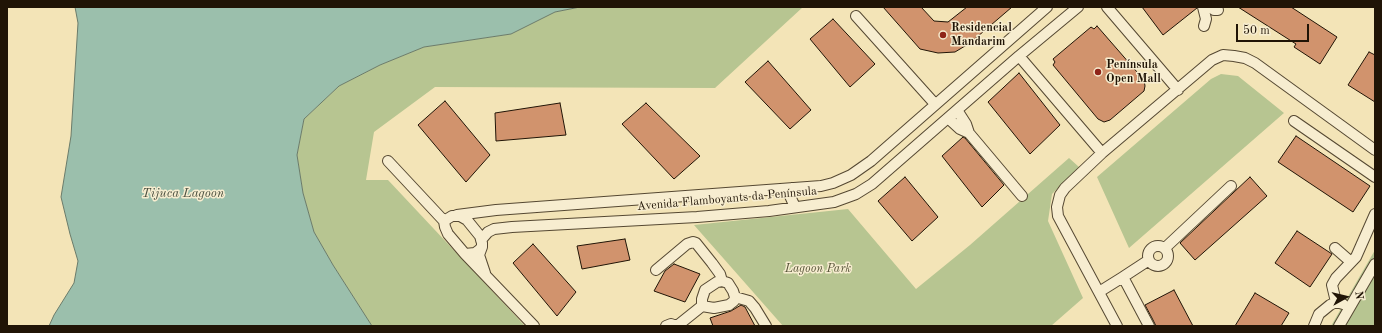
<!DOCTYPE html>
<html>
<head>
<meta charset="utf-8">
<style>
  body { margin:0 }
  #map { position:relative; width:1382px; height:333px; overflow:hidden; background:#f3e4b7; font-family:"Old Standard TT",serif }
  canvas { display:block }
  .frame { position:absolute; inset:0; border:8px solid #201406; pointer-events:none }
  .north { position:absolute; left:1326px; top:277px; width:40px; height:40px; -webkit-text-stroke:3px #f7edd0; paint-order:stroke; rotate:82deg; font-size:11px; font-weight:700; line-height:16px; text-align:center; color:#201406 }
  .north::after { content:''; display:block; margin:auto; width:14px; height:18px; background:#201406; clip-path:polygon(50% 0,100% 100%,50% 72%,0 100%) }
  .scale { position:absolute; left:1236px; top:24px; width:73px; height:18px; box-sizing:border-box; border:2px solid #201406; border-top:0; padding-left:5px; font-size:12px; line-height:14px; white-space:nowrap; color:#201406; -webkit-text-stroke:3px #f7edd0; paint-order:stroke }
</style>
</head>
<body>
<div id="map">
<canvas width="1382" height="333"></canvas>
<div class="frame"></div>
<div class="north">N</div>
<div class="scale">50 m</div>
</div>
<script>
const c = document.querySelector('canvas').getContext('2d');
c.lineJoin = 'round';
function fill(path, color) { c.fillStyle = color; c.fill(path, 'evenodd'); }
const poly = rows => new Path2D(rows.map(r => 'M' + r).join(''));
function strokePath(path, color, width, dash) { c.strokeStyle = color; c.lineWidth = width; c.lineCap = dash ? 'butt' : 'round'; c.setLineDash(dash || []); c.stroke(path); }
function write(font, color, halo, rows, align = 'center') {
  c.font = font + ' "Old Standard TT",serif'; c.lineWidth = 3; c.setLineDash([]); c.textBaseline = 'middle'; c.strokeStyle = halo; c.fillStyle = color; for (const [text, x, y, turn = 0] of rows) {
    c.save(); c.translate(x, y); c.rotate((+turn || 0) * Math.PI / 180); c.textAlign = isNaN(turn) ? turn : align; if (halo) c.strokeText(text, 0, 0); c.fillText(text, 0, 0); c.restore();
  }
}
fill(poly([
  [580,7,803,7,715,88,435,87,374,132,366,180,388,180,525,326,372,326,333,265,314,232,303,193,297,155,304,119,339,86,380,65,424,47,511,34,555,12],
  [1221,74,1238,76,1284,113,1129,248,1097,177,1211,79],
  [1069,158,1079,167,1052,194,1048,221,1083,298,1051,326,783,326,694,225,848,209,916,289,970,245],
  [1375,250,1375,326,1331,326]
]), '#b7c591');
const water = poly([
  [75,7,580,7,555,12,511,34,424,47,380,65,339,86,304,119,297,155,303,193,314,232,333,265,372,326,49,326,54,315,74,283,78,261,70,234,61,197,71,136,78,23,75,7]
]);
fill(water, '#9bbfac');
strokePath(water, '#6a7b6a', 1);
const building = poly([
  [883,7,921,7,934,21,948,22,967,7,1012,7,970,43,955,52,938,53,920,49,883,7],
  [1142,7,1197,7,1197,8,1163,35,1142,7],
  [1238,7,1291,7,1337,37,1320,64,1294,47,1296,44,1238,7],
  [833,19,875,64,850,87,810,39,833,19],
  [1097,26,1144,80,1145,86,1144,91,1110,120,1104,122,1098,119,1053,65,1055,62,1053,59,1091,27,1094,29,1097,26],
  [1369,52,1375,55,1375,102,1348,85,1369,52],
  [768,61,811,110,790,129,745,82,768,61],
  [1019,73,1060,125,1030,154,988,102,1019,73],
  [445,101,490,155,466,182,418,125,445,101],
  [560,103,566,135,496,141,495,113,560,103],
  [646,103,700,156,674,179,622,124,646,103],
  [1296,136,1370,186,1353,212,1278,162,1296,136],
  [963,137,965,138,1004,185,982,207,942,156,963,137],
  [905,177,938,217,912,241,878,201,905,177],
  [1250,177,1267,196,1195,260,1180,243,1250,177],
  [1297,231,1332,254,1310,287,1275,263,1297,231],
  [625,239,630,260,582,269,577,246,625,239],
  [533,244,576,292,557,316,513,263,533,244],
  [674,264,700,274,685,302,654,291,665,271,674,264],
  [1174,290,1193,326,1156,326,1152,318,1145,305,1174,290],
  [1255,293,1289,313,1281,326,1235,326,1255,293],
  [741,305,745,307,755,326,713,326,710,318,731,311,741,305]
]);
fill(building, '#d1936d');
strokePath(building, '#201406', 1);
const minor = poly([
  [1107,7,1178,90],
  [1203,7,1206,19,1204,26],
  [1210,7,1214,10,1218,10],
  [856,16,935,104],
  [1019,56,1102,153],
  [957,110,966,124,969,133,1022,196],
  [948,118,960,129,969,133],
  [1294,121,1375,177],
  [388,161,444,221],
  [792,188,790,196,795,207],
  [457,215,496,210,821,186,833,183,851,175,871,161,1047,7],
  [481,240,488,232,494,229,512,227,697,217,769,211,834,202,856,194,872,184,1019,56,1078,7],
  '1148 256a10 10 0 1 1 20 0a10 10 0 1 1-20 0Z',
  [482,247,479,250,475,253,465,254,448,234,445,227,444,221,452,216,460,216,467,220,480,236,482,243,482,247,479,255,485,273],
  [1165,248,1231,186],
  [1335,248,1351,262],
  [465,254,534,326],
  [656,270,687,244,693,242,696,243,712,263,720,274,722,281],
  [1099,292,1123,277],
  [735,297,749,301,755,308,766,326],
  [1336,302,1332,285,1336,278,1356,257,1375,214],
  [666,326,671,324,676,326],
  [677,326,702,306,714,308,729,305,734,301,735,297,733,291,728,283,722,281,717,282,705,290,702,299,702,306],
  [1117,326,1058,216,1057,207,1060,195,1065,188,1102,153,1212,60,1223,55,1234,56,1245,58,1255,63,1375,150],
  [1149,326,1123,277,1149,260],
  [1314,326,1319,314,1330,305,1336,302,1343,304],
  [1339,326,1375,264]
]);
strokePath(minor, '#554832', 12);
strokePath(minor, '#f7edd0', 10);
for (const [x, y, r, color] of [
  [943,35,4,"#8f2418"],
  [1098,72,4,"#8f2418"]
]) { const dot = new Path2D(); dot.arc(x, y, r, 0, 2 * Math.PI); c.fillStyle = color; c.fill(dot); strokePath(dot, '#f7edd0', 1.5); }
write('bold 12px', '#201406', '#f7edd0', [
  ["Residencial",951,28],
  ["Mandarim",951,42],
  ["Península",1106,65],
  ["Open Mall",1106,79]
], 'left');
write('12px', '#201406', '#f7edd0', [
  ["Avenida Flamboyants da Península",727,199,-5]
]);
write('italic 12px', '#555237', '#f7edd0', [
  ["Lagoon Park",818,269]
]);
write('italic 13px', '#4b5040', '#f7edd0', [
  ["Tijuca Lagoon",183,194]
]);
</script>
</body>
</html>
